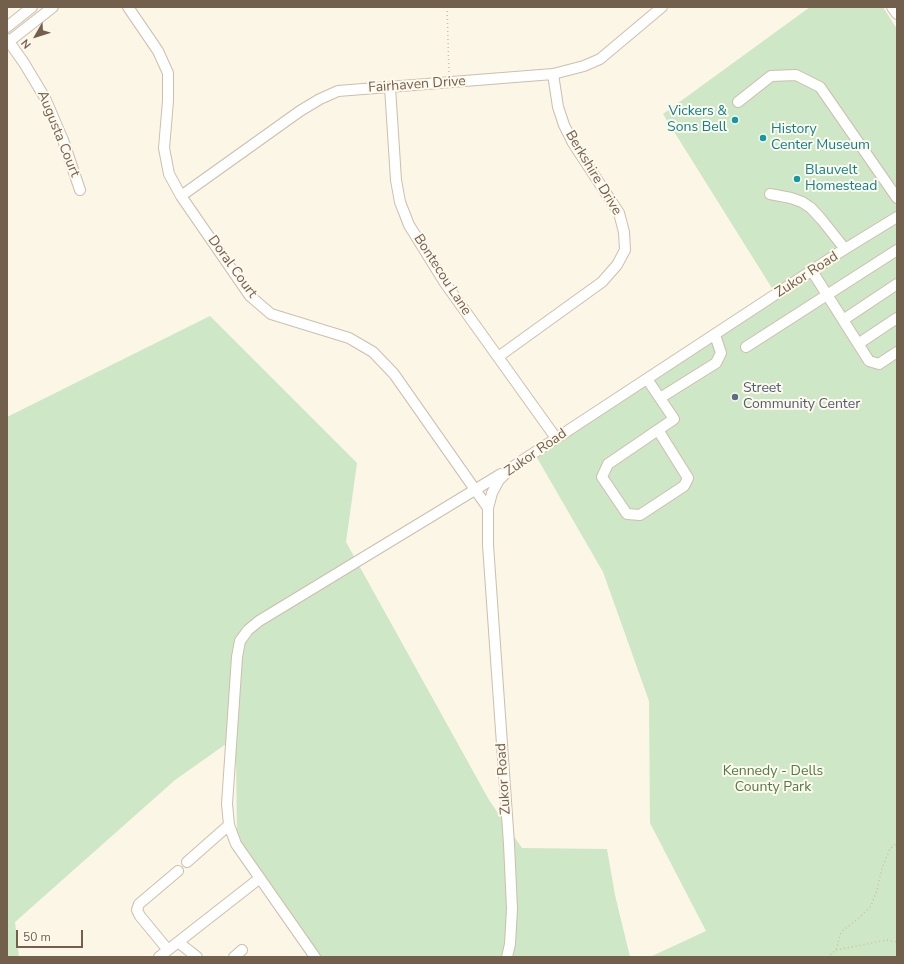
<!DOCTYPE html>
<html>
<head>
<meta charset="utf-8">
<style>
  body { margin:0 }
  #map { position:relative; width:904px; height:964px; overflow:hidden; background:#fbf6e6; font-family:"Nunito Sans",sans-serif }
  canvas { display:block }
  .frame { position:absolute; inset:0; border:8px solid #72604d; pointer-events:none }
  .north { position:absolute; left:16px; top:16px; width:40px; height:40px; -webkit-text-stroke:3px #fef9ec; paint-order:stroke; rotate:231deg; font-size:11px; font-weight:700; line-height:16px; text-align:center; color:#72604d }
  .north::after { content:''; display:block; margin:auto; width:14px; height:18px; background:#72604d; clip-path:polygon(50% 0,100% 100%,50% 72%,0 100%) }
  .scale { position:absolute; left:16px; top:930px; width:67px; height:18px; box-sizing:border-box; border:2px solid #72604d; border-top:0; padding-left:5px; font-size:12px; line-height:14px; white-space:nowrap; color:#72604d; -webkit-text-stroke:3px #fef9ec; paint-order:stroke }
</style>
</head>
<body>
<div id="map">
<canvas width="904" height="964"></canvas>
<div class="frame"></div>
<div class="north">N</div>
<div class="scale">50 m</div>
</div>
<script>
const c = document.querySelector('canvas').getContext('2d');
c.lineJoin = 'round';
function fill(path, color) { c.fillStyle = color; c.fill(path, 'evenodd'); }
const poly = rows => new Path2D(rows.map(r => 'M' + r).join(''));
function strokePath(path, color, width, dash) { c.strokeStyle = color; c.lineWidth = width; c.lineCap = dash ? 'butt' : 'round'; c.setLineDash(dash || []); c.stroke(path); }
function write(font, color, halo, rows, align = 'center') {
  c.font = font + ' "Nunito Sans",sans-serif'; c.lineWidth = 4; c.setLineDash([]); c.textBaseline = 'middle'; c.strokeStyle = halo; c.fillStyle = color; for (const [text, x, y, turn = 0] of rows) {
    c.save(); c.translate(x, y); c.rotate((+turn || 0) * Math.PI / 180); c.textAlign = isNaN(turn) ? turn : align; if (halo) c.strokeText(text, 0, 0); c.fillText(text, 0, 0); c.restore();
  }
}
fill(poly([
  [810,7,883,7,897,29,897,212,775,293,663,114],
  [897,219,897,957,650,957,706,931,650,823,649,701,603,572,536,456],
  [210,316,357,463,346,542,489,800,522,848,607,849,615,895,630,957,319,957,237,838,236,757,226,744,175,780,15,922,19,957,7,957,7,417]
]), '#cee7c6');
const minor = poly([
  [128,7,158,51,168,73,168,101,164,148,169,174,181,196,250,296,271,314,349,338,373,352,394,374,488,508],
  [892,7,897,14],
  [7,27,32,7],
  [7,39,24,63,45,98,63,140,80,190],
  [7,43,53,7],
  [390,87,396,180,400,202,409,225,445,283,556,438],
  [738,102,771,76,796,75,820,87,897,198],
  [770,194,791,198,802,202,811,208,822,220,845,249],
  [181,196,300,111,320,99,338,91,553,74,584,66,600,59,662,7],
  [812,271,869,361,879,364,897,352],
  [843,320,897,284],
  [858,344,897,318],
  [746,347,897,250],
  [498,357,602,282,617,265,625,250,624,232,619,213,573,143,564,125,558,107,553,74],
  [647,379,674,419,608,464,602,477,627,514,640,515,684,486,688,478,658,430],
  [660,398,716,363,721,353,715,335],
  [187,862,229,825],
  [178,942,197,957],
  [168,950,140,916,137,910,139,904,178,871],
  [159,957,260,878],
  [234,957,242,950],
  [315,957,236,844,229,825,227,804,237,657,240,641,248,630,259,621,501,474],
  [507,957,510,944,512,909,509,844,488,545,488,508,492,493,499,480,511,468,840,252,897,217]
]);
strokePath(minor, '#ccbfad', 12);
strokePath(poly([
  [447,7,449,73],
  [836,950,887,940,897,942],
  [827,957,836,950,841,932,859,918,871,906,877,890,882,868,890,849,897,843]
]), '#d3bda3', 1.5, [1, 3]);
strokePath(minor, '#fff', 10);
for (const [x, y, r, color] of [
  [735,120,4,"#0f9aa8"],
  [763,138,4,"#0f9aa8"],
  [797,179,4,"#0f9aa8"],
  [735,397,4,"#5c6f8a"]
]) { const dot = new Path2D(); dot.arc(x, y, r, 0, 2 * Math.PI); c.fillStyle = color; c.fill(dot); strokePath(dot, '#fef9ec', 1.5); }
write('14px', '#72604d', '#fef9ec', [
  ["Fairhaven Drive",417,85,-4],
  ["Augusta Court",58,134,68],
  ["Berkshire Drive",593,173,59],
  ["Doral Court",232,267,54],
  ["Bontecou Lane",442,275,57],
  ["Zukor Road",807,275,-33],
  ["Zukor Road",536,453,-35],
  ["Zukor Road",504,779,-94]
]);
write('14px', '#0d838f', '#fef9ec', [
  ["Vickers &",727,112,"right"],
  ["Sons Bell",727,128,"right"],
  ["History",771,130],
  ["Center Museum",771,146],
  ["Blauvelt",805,171],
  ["Homestead",805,187]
], 'left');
write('14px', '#4e5e75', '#fef9ec', [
  ["Street",743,389],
  ["Community Center",743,405]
], 'left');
write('14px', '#507c49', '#fef9ec', [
  ["Kennedy - Dells",773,772],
  ["County Park",773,788]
]);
</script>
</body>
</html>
